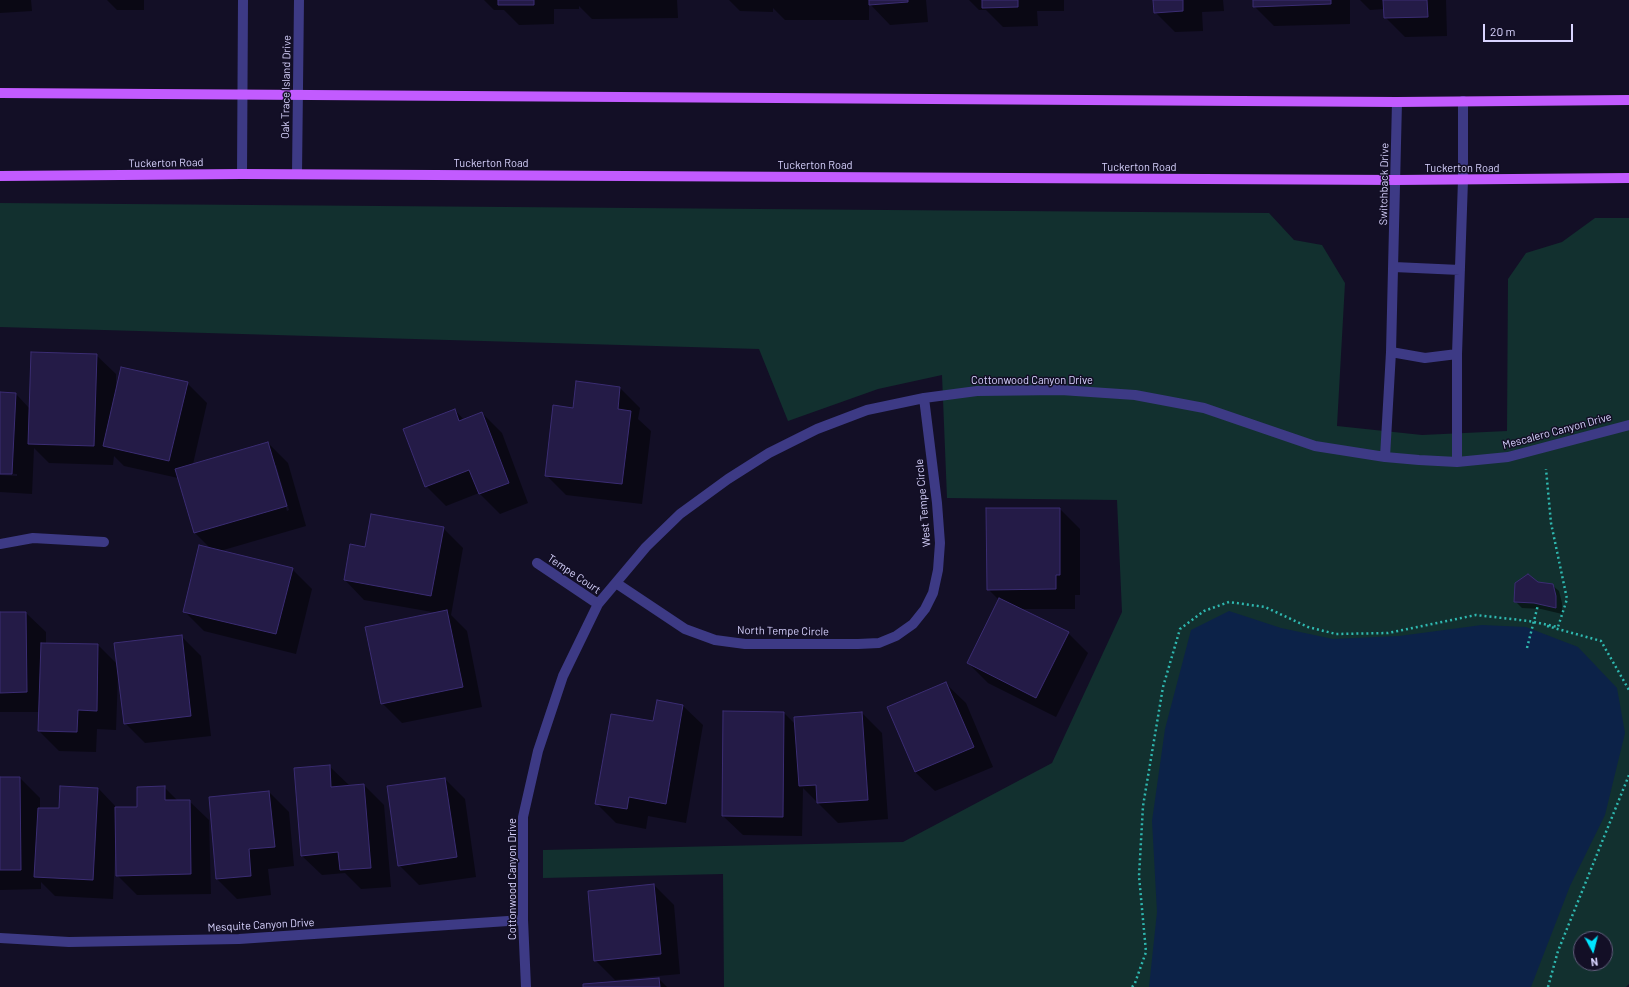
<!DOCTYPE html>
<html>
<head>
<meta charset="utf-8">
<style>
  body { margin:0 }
  #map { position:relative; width:1629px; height:987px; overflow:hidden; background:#130f26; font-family:Barlow,sans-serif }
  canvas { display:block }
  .north { position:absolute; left:1573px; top:931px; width:40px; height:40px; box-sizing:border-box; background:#130f26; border:1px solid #625e7d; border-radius:50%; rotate:173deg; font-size:11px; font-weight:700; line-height:16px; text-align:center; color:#d9d4ff }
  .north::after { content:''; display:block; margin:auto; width:14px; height:18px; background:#00e5ff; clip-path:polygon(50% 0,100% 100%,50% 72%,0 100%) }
  .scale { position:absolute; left:1483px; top:24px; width:90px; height:18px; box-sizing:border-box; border:2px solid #d9d4ff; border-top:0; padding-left:5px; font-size:12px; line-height:14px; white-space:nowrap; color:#d9d4ff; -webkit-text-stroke:3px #130f26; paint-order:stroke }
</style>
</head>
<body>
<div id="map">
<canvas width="1629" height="987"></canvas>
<div class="north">N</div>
<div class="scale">20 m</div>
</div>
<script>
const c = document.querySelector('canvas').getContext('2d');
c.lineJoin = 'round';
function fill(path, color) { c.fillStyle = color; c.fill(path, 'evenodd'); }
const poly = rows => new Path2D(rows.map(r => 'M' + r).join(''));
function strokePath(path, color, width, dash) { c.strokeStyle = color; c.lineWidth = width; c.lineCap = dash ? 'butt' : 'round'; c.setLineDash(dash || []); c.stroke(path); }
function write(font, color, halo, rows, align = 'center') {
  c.font = font + ' Barlow,sans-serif'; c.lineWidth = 3; c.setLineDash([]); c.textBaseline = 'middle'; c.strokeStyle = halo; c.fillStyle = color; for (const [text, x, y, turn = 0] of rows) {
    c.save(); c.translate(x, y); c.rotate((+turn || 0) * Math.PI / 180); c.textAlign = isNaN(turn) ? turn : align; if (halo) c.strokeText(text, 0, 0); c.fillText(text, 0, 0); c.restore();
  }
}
fill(poly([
  [0,203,1269,213,1294,240,1322,245,1345,283,1337,426,1422,435,1507,431,1508,279,1526,253,1562,242,1595,218,1629,218,1629,984,1626,987,724,987,723,874,543,878,543,850,903,842,1052,763,1122,612,1117,500,947,498,942,375,878,389,788,421,759,349,0,327],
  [1581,939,1605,939,1605,963,1581,963]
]), '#12302f');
fill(poly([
  [1229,611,1281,628,1333,639,1399,636,1482,625,1526,627,1578,647,1617,688,1625,733,1605,815,1570,886,1531,987,1149,987,1157,912,1152,821,1165,729,1191,630]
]), '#0c2248');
fill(poly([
  [0,0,31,0,32,11,0,13],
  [107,0,144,0,144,10,117,10],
  [484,0,677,0,678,18,592,19,579,6,579,9,554,9,554,24,519,25,504,10,494,10],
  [729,0,926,0,928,22,890,25,869,3,869,20,785,20,773,8,773,12,740,11],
  [969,0,1064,0,1064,11,1037,11,1038,26,1003,27,986,10,979,10],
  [1154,0,1223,0,1224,11,1202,12,1203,31,1175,32,1155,12],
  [1254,0,1350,0,1350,24,1274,26,1254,6],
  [1360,0,1446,0,1447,36,1405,37,1385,17,1384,9,1370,10],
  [96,355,116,374,116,391,187,383,207,403,193,464,268,443,288,463,306,526,220,551,292,569,312,589,296,654,204,631,184,611,211,549,195,533,178,478,124,466,114,456,113,465,49,463,34,448,32,494,0,492,0,475,17,476,17,474,0,473,0,393,16,394,30,409],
  [274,465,276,465,289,510,287,511],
  [620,388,640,408,638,419,651,431,642,504,566,495,546,475,574,409],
  [455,410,464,420,482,413,502,433,528,503,500,514,479,493,446,506,426,486],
  [1060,509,1080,529,1080,595,1075,595,1075,609,1020,609,1068,633,1088,653,1056,717,988,683,968,663,999,600,988,589],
  [443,528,463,548,451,615,467,631,482,707,402,723,382,703,438,613,364,600,345,580,366,548],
  [1538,583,1552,585,1559,591,1562,603,1562,614,1541,609,1522,608,1515,601],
  [0,613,26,613,46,632,46,644,98,645,118,665,181,636,201,656,211,736,145,743,125,723,119,674,118,674,116,730,97,729,96,752,59,751,39,731,40,712,0,712],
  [946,684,966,703,993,767,935,791,915,772],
  [683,706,703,725,686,823,648,816,646,829,616,823,596,803,654,722],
  [784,713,796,725,862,713,882,733,888,819,838,823,803,788,802,836,743,835,723,816],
  [329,766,350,786,364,785,384,805,391,887,361,889,345,873,322,875,302,856],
  [0,778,20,778,40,798,40,809,60,810,61,787,98,788,117,808,138,808,164,787,178,801,189,801,209,820,211,894,137,895,117,875,117,854,115,854,113,899,55,896,41,882,41,889,0,890],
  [445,779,465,799,476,877,419,885,399,865],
  [269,792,289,812,294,866,268,869,271,895,237,899,217,879],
  [654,885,674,905,680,974,615,980,595,960],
  [659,979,667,987,584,987]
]), '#0007');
const building = poly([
  [498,0,534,0,534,5,498,5,498,0],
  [869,0,908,0,908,2,869,5,869,0],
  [982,0,1018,0,1018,7,982,8,982,0],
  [1153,0,1183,0,1183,11,1154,13,1153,0],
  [1253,0,1331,0,1331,4,1253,7,1253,0],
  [1383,0,1427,0,1428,17,1384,18,1383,0],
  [31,352,97,354,94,446,28,444,31,352],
  [121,367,188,382,169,461,103,446,121,367],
  [576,381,620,387,618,409,631,411,622,484,545,476,553,405,573,408,576,381],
  [0,392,16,393,12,474,0,474,0,392],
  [455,409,459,421,482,412,509,483,479,494,469,470,425,487,403,429,455,409],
  [268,442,287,506,194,533,175,469,268,442],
  [986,508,1060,508,1060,575,1056,575,1056,589,987,590,986,508],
  [371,514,444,527,431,596,344,580,350,544,365,547,371,514],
  [199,545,293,568,276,634,183,612,199,545],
  [1528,574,1538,582,1553,584,1556,596,1556,608,1534,603,1514,602,1515,583,1528,574],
  [999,598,1069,632,1036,698,967,663,999,598],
  [447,610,463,687,381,704,365,627,447,610],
  [0,612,26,612,27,692,0,693,0,612],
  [182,635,191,716,124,724,114,643,182,635],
  [41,643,98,644,97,711,78,710,77,732,38,731,41,643],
  [946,682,974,747,915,772,887,707,946,682],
  [657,700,683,705,666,804,629,797,627,809,595,804,611,714,653,721,657,700],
  [723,711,784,712,783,817,722,816,723,711],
  [862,712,868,800,817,803,816,785,799,786,794,717,862,712],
  [330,765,331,787,364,784,371,868,340,870,338,852,301,856,294,768,330,765],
  [0,777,20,777,21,870,0,870,0,777],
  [445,778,457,857,398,866,387,786,445,778],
  [60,786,98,788,93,880,34,877,38,808,59,808,60,786],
  [165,786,165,800,190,800,191,874,116,876,115,807,137,807,137,787,165,786],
  [269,791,275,847,249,849,251,876,216,879,209,797,269,791],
  [654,884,661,954,594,961,588,891,654,884],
  [659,978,660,987,583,987,583,984,659,978]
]);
fill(building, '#241b47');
strokePath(building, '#3b2d73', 1);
strokePath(poly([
  [1547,626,1601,641,1629,690],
  [1527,648,1538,605],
  [1132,987,1135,983,1146,952,1139,876,1143,806,1163,687,1180,629,1204,611,1229,602,1265,607,1308,627,1336,634,1388,633,1476,615,1529,621,1558,627,1567,599,1551,523,1546,469],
  [1548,987,1558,951,1629,775]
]), '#2fb8b0', 2.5, [2, 3]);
strokePath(poly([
  [242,174,243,0],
  [297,174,299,0],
  [1394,267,1460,270],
  [1391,352,1425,358,1457,354],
  [1385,457,1391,352,1397,102],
  [1457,462,1457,354,1463,180,1463,101],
  [0,544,33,538,104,542],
  [537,563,598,604],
  [616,583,685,629,715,640,745,644,858,644,879,643,896,636,913,624,925,609,933,593,938,570,940,543,937,503,924,398],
  [0,938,69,942,239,939,523,920],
  [526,987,523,920,523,817,538,751,563,676,598,604,646,547,680,514,728,479,769,453,817,429,867,410,924,398,977,391,1061,390,1135,395,1204,408,1315,446,1385,457,1419,460,1457,462,1508,457,1629,425]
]), '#3d3a85', 10);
strokePath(poly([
  [0,93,1397,102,1629,100],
  [0,176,242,174,1396,180,1629,178]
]), '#c25bff', 10);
write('11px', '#d9d4ff', '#130f26', [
  ["Oak Trace Island Drive",286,87,-89],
  ["Tuckerton Road",166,163,-1],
  ["Tuckerton Road",491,163],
  ["Tuckerton Road",815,165],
  ["Tuckerton Road",1139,167],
  ["Tuckerton Road",1462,168],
  ["Switchback Drive",1384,184,-89],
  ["Cottonwood Canyon Drive",1032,380],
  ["Mescalero Canyon Drive",1557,431,-15],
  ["West Tempe Circle",923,503,-95],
  ["Tempe Court",574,574,34],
  ["North Tempe Circle",783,631,1],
  ["Cottonwood Canyon Drive",512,879,-90],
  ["Mesquite Canyon Drive",261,925,-3]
]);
</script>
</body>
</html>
